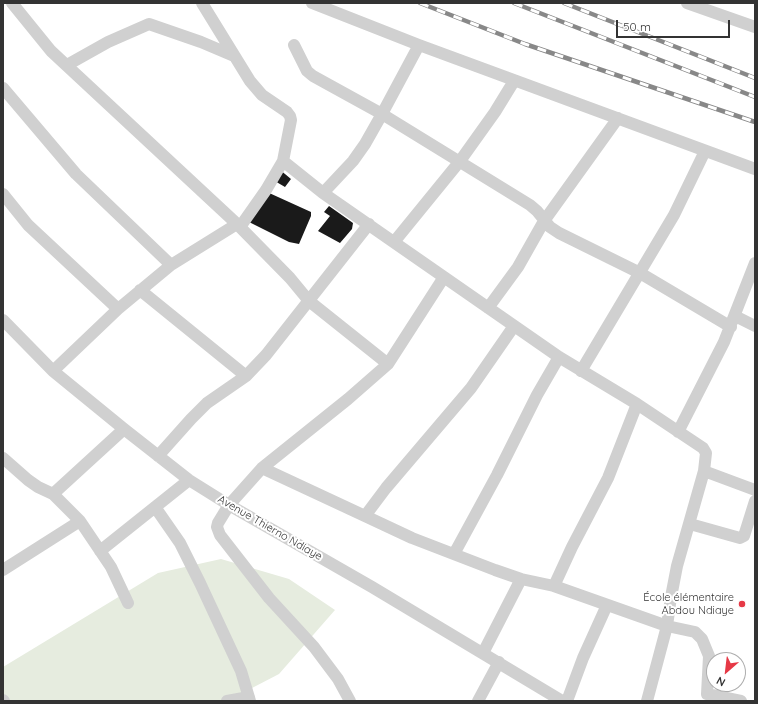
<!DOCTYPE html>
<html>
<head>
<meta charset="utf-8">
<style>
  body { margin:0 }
  #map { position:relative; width:758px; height:704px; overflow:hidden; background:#fff; font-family:Quicksand,sans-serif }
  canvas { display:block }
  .frame { position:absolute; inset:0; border:4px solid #333; pointer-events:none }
  .north { position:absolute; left:706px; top:652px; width:40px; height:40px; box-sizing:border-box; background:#fff; border:1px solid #adadad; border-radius:50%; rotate:208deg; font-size:11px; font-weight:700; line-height:16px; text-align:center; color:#333 }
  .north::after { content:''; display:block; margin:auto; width:14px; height:18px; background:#e63946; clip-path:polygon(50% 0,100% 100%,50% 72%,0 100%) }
  .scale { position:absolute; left:616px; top:20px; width:114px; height:18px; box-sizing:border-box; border:2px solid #333; border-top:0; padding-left:5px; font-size:12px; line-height:14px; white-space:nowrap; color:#333; -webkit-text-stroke:3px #fff; paint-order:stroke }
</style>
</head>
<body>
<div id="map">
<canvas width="758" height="704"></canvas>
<div class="frame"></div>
<div class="north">N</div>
<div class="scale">50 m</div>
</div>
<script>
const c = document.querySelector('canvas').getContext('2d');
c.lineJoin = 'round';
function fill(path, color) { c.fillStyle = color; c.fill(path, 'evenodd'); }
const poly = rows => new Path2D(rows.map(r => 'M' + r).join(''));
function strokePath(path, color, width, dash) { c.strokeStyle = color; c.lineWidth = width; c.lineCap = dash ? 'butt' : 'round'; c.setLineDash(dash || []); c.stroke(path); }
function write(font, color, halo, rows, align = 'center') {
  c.font = font + ' Quicksand,sans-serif'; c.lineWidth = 4; c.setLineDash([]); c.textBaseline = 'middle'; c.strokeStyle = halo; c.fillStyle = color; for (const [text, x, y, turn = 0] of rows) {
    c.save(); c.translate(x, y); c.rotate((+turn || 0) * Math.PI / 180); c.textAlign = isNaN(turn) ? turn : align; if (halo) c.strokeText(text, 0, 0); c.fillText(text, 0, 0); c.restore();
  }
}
fill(poly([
  [221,559,289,579,335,610,279,674,227,701,3,701,3,667,158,573]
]), '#e6ecdf');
fill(poly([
  [279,169,291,179,285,187,273,180],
  [267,192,311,212,311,216,299,244,289,242,249,222],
  [329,206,353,223,352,229,340,243,318,231,330,216,324,212]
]), '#1a1a1a');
strokePath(poly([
  [12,3,51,51,237,224,290,278,309,301,388,364],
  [202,3,250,81,262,95,287,112,290,116,291,120,283,161,266,190,240,227],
  [312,3,419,45,755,169],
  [687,3,755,27],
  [294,45,307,71,313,76,382,114,530,205,537,211,550,227,559,233,640,273,731,327],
  [67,65,108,42,149,24,201,42,234,56],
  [3,88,76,174,171,265],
  [283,161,323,193,559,357,637,404,703,448,706,453,704,471,677,566,671,597,667,626,647,701],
  [323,193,353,161,365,144,382,114,419,45],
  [3,194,28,225,118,309],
  [394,242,460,161,495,112,514,81],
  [140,290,246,376],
  [488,308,518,267,544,221,618,118],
  [735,316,755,326],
  [3,320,53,371,124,429,189,480,229,505,372,587,562,701],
  [53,371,118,309,171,265,237,224],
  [581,371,674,215,705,151],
  [678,432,724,342,755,263],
  [158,456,191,419,207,403,246,376,266,355,369,224],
  [3,458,28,480,38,487,53,494,80,521,111,567,128,603],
  [262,468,365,516,386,488,471,388,514,326],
  [704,471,755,490],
  [53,494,124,429],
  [155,507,180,543,200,583,241,671,250,701],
  [365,516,412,538,495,570,521,579,554,586,667,626,695,632,702,639,709,656,707,694,741,701],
  [690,524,740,538,744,536,755,501],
  [100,551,189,480],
  [454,554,497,475,537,395,559,357],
  [3,570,80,521],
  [554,586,572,547,608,478,637,404],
  [483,653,521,579],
  [3,700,4,701],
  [227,701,249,697],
  [350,701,338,679,314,647,269,598,220,535,217,527,218,523,229,505,262,468,348,399,388,364,444,277],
  [478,701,499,662],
  [567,701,583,658,607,605]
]), '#d0d0d0', 12);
const rail = poly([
  [420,3,525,44,755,122],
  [514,3,755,97],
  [564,3,755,78]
]);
strokePath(rail, '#888', 4.5);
strokePath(rail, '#fff', 3, [9]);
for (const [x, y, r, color] of [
  [742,604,4,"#e63946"]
]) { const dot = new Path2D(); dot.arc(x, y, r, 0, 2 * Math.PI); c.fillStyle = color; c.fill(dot); strokePath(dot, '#fff', 1.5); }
write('11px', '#333', '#fff', [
  ["Avenue Thierno Ndiaye",270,528,30]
]);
write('11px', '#333', '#fff', [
  ["École élémentaire",734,598],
  ["Abdou Ndiaye",734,611]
], 'right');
</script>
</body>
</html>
